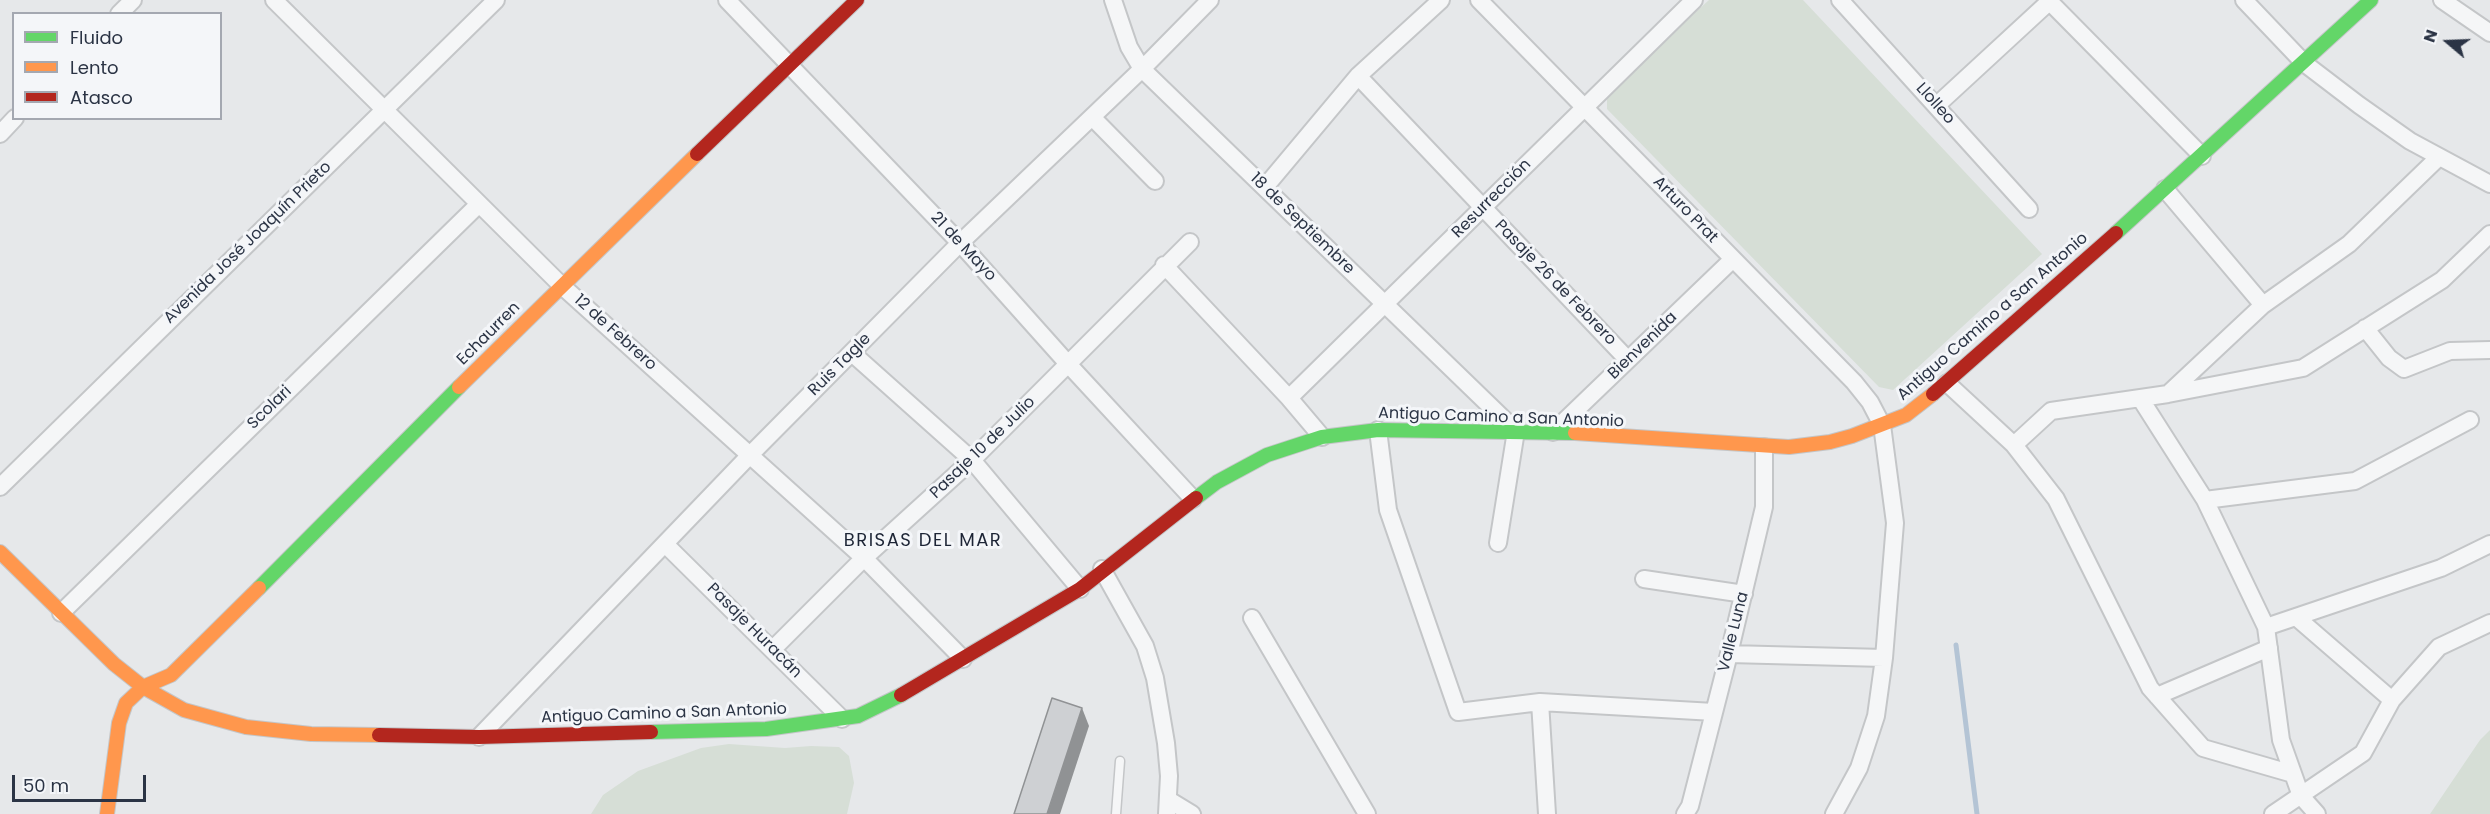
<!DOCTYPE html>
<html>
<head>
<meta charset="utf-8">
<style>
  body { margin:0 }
  #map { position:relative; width:2490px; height:814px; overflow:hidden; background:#e6e8ea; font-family:Poppins,sans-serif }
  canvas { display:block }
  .legend { position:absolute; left:12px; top:12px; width:210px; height:108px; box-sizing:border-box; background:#f4f6f9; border:2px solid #a4a8b1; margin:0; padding:8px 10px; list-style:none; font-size:18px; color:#2b3445 }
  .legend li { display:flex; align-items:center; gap:12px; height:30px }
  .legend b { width:30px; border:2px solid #a4a8b1 }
  .north { position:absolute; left:2418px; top:12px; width:60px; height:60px; -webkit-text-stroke:4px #f4f6f9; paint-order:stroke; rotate:289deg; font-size:16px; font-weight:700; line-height:24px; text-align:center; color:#2b3445 }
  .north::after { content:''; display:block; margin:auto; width:21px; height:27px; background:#2b3445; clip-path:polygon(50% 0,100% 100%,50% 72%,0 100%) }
  .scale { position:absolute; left:12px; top:775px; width:134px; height:27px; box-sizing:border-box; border:3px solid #2b3445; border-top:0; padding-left:8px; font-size:18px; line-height:21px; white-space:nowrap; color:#2b3445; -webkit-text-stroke:4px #f4f6f9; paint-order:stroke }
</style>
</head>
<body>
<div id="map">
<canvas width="2490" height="814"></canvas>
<ul class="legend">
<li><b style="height:8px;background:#63d668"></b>Fluido</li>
<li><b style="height:8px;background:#ff974d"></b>Lento</li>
<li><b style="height:8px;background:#b3261e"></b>Atasco</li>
</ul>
<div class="north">N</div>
<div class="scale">50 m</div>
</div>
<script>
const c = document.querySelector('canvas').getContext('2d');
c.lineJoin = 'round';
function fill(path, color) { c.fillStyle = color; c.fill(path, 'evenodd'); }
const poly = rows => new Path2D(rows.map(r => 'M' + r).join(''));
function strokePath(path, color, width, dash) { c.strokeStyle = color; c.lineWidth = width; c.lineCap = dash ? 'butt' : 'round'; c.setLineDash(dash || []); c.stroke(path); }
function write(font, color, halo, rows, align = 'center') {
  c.font = font + ' Poppins,sans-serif'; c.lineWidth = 6; c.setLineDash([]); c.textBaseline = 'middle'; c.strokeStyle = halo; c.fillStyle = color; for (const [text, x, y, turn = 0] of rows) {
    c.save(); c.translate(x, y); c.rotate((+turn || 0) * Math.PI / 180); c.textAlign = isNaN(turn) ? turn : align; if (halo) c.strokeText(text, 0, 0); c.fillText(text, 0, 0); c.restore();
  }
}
fill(poly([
  [1709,0,1803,0,2042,254,1893,390,1879,387,1607,109,1607,94],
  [2490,730,2490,814,2430,814,2480,740],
  [729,744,785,748,811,746,839,747,849,756,854,783,847,814,591,814,603,795,638,771,701,748]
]), '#d6ded6');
strokePath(poly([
  [1956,645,1977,814]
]), '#b4c4d5', 5);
const lane = poly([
  [1116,814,1120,761]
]);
const street = poly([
  [274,0,561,285,864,558,963,659],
  [727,0,960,243,1069,365,1193,499],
  [1113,0,1129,47,1142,69,1516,431,1498,543],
  [1479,0,1854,382,1870,402,1882,425,1895,523,1884,658,1876,716,1859,768,1834,814],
  [1840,0,2029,209],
  [2048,0,2202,156],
  [2244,0,2304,63,2359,105,2410,141,2490,184],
  [2442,0,2490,33],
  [119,14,133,0],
  [1358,76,1628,360],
  [1936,106,2051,0],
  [1092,117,1155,181],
  [0,134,15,118],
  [1265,187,1358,76,1441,0],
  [2165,189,2263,305],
  [1164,265,1289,398,1322,437],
  [2365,328,2389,358,2404,369,2450,351,2490,350],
  [852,353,972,460,1080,589],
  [1947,383,2014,445,2056,499,2150,688,2203,748,2293,774],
  [2168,394,2263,305,2349,244,2439,157],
  [1289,398,1694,0],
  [2140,398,2205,500,2266,627,2281,740,2301,796,2317,814],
  [1378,430,1388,510,1458,712,1540,702,1714,712],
  [1553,432,1733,259],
  [2014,445,2051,411,2168,394,2303,368,2442,280,2490,234],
  [0,487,496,0],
  [2205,500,2355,481,2470,420],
  [665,544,842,719],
  [1102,569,1145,646,1155,678,1166,743,1169,776,1167,814],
  [1644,579,1744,594],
  [61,613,479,204],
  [2296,617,2392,700],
  [1252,618,1367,814],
  [2266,627,2441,568,2490,544],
  [773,649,864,558,972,460,1190,242],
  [1729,654,1884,658],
  [2157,696,2269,648],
  [1540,702,1547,814],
  [479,737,750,455,960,243,1142,69,1210,0],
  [1169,800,1192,814],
  [1685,814,1690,806,1729,654,1764,507,1764,447],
  [2273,814,2363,753,2392,700,2439,647,2490,623]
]);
const fast = poly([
  [2116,233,2371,0],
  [1196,498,1217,482,1267,455,1322,437,1378,430,1575,433],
  [259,588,459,387],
  [651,732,766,729,858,716,901,695]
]);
const slow = poly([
  [459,387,697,154],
  [1575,433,1789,447,1830,442,1852,436,1906,415,1933,394],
  [0,552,114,664,143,687,184,710,246,727,311,734,379,735],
  [107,814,119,723,126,703,143,687,171,675,259,588]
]);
const jam = poly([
  [697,154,857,0],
  [1933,394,2116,233],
  [901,695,1080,589,1196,498],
  [379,735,479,737,651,732]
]);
strokePath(lane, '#c4c6c8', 11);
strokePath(street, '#c4c6c8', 20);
strokePath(fast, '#c4c6c8', 16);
strokePath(slow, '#c4c6c8', 16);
strokePath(jam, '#c4c6c8', 16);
strokePath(lane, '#f5f6f7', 8);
strokePath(street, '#f5f6f7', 16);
strokePath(fast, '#63d668', 14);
strokePath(slow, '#ff974d', 14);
strokePath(jam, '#b3261e', 14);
fill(poly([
  [1082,708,1089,726,1060,814,1047,814]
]), '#909294');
const building = poly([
  [1052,698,1082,708,1047,814,1014,814,1052,698]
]);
fill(building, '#ced0d3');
strokePath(building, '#909294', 1.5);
write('16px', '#2b3445', '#f4f6f9', [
  ["Llolleo",1935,104,48],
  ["Resurrección",1492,199,-45],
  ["Arturo Prat",1685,210,46],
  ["18 de Septiembre",1302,224,44],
  ["Avenida José Joaquín Prieto",248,243,-44],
  ["21 de Mayo",963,247,47],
  ["Pasaje 26 de Febrero",1555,283,46],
  ["Antiguo Camino a San Antonio",1993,317,-41],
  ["12 de Febrero",615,333,42],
  ["Echaurren",489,334,-45],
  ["Bienvenida",1643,346,-44],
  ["Ruis Tagle",840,365,-45],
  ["Scolari",270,408,-44],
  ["Antiguo Camino a San Antonio",1501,418,2],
  ["Pasaje 10 de Julio",983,448,-44],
  ["Pasaje Huracán",754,631,45],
  ["Valle Luna",1734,632,-76],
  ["Antiguo Camino a San Antonio",664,714,-2]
]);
c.letterSpacing = '1.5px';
write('18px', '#1d2536', '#f4f6f9', [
  ["BRISAS DEL MAR",923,541]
]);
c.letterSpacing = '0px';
</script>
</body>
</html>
